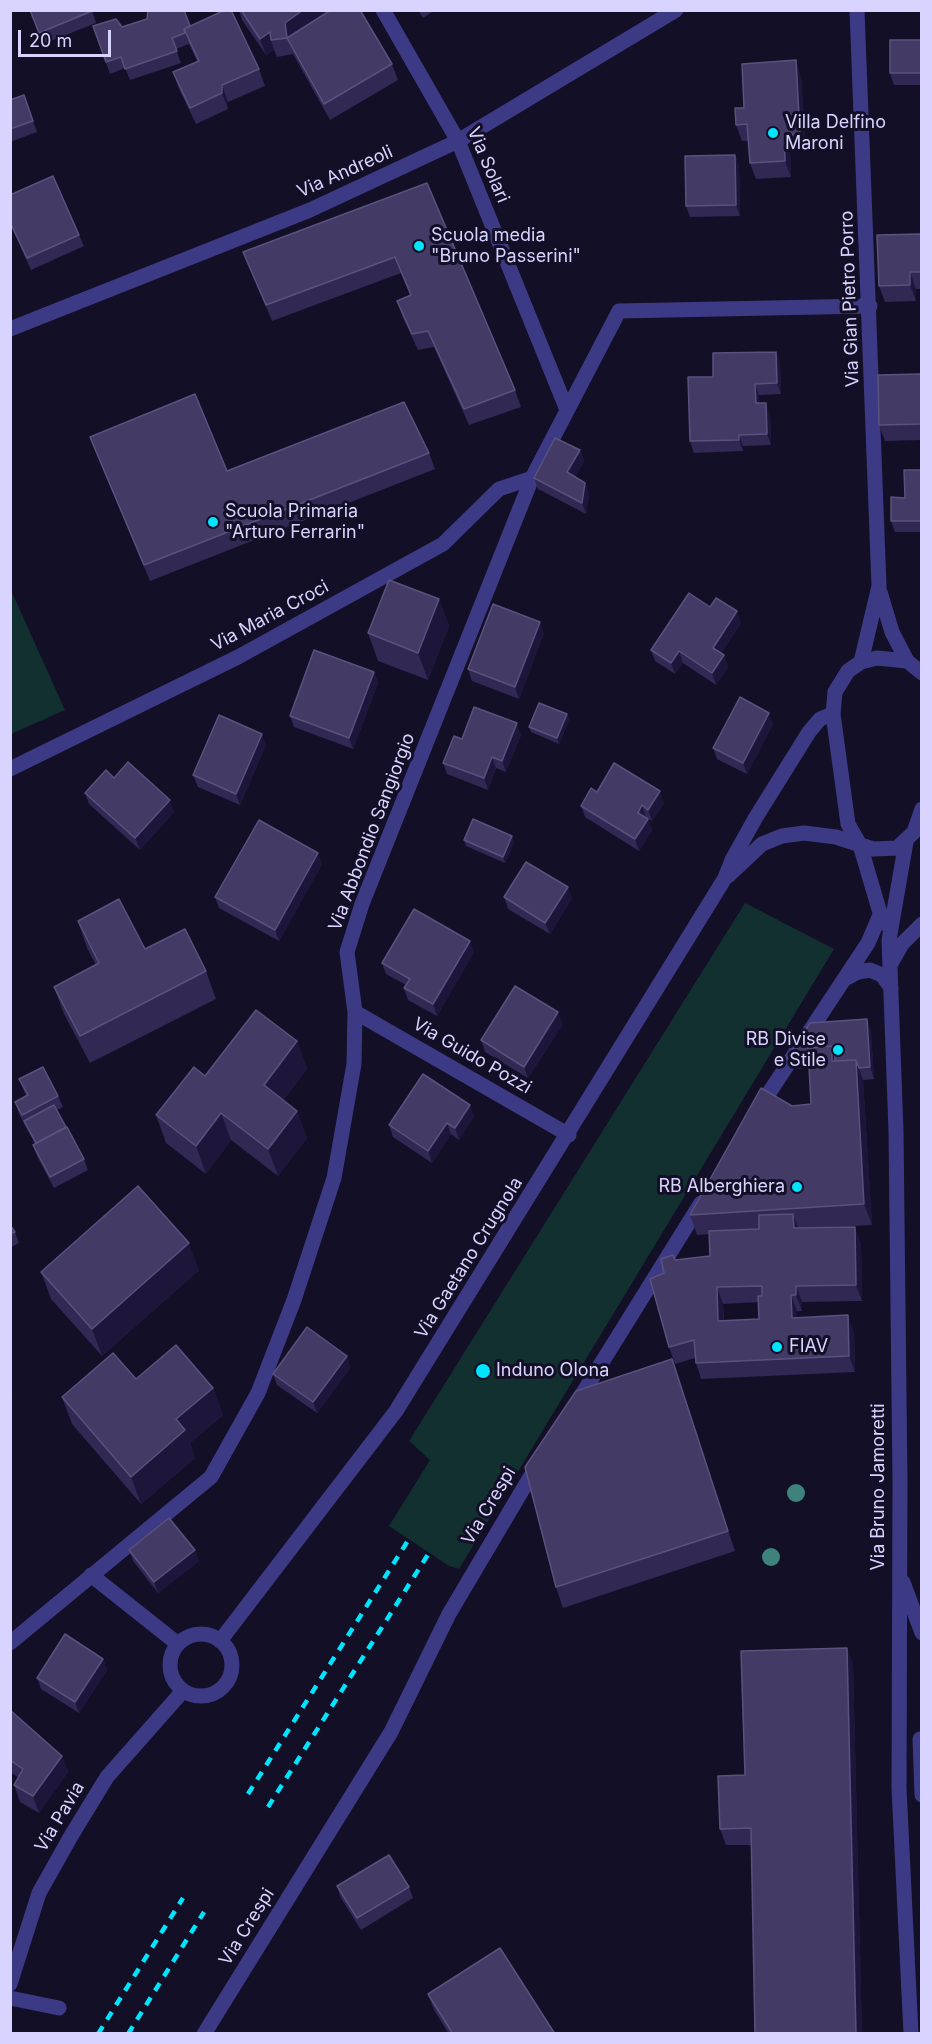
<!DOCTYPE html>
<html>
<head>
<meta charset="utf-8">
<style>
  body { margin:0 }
  #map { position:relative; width:932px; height:2044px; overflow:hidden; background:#130f26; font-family:Inter,sans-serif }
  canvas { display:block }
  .frame { position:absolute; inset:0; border:12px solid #d9d4ff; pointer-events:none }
  .scale { position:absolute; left:18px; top:30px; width:93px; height:27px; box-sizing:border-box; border:3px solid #d9d4ff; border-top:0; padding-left:8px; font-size:18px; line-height:21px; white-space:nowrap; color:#d9d4ff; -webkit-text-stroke:4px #130f26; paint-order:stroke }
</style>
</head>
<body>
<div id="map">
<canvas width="932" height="2044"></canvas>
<div class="frame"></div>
<div class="scale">20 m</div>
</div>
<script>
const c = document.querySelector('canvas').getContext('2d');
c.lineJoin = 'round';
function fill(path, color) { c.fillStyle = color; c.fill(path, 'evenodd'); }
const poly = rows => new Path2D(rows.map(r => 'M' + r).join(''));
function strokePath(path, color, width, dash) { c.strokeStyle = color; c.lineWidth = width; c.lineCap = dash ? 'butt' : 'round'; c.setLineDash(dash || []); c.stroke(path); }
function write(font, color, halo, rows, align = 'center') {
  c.font = font + ' Inter,sans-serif'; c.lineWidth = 6; c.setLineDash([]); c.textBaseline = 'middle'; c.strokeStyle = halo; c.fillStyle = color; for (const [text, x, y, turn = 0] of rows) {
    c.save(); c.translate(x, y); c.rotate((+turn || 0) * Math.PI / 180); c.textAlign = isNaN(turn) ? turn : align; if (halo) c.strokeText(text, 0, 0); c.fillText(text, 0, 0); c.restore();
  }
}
fill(poly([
  [10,588,65,710,11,734,10,734],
  [745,903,834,949,459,1569,449,1566,389,1526,430,1460,409,1441]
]), '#12302f');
strokePath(poly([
  [383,10,458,141,567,410],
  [857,10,879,586,861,662],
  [10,329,310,210,458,141,676,10],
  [880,592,892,632,907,661],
  [10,769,238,657,443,544,499,489,532,478],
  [906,842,889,940,896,1131,900,1482,899,1788,911,2034],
  [728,876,762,844,782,836,804,833,836,837,873,849,897,848,914,832,922,809],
  [883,923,860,845,848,824,833,714,835,692,848,671,861,662,877,658,907,661,922,673],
  [890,965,902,944,922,924],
  [845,979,858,972,870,970,882,975,891,988],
  [355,1012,569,1135],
  [759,1108,868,943,880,915],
  [576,1404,701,1203],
  [91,1575,178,1644],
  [903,1582,922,1633],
  '170 1665a31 31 0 1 1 62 0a31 31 0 1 1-62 0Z',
  [220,1641,396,1411,725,878,732,860,756,817,809,732,820,719,833,714],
  [10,1643,211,1477,258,1393,294,1300,334,1178,354,1064,355,1012,347,952,362,904,532,478,619,311,870,306],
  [920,1739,922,1795],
  [10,1984,39,1893,71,1836,107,1777,182,1692],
  [10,1998,59,2008],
  [204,2034,391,1732,449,1614,539,1462]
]), '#3d3a85', 15);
strokePath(poly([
  [248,1794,409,1539],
  [268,1807,429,1553],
  [98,2034,183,1898],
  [128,2034,204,1912]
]), '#00e5ff', 4.5, [9, 8]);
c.fillStyle = '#3d827b';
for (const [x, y] of [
  [796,1493],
  [771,1557]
]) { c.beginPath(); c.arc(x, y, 9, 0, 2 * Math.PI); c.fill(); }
fill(poly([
  [30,10,92,10,96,23,43,44],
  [239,10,360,10,392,64,398,80,330,120,293,54,277,57,274,50,266,55,242,20],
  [418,10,435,10,423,18],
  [93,26,122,27,190,26,259,69,265,86,228,102,228,109,196,124,179,89,173,72,197,61,189,44,176,49,181,63,130,80,125,68,110,74],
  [921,40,921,85,894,85,890,73],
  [801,77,806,150,790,151,791,177,756,179,750,163,749,141,742,141,736,125,744,108],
  [24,95,37,132,10,142,10,100],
  [735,155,739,166,740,216,690,217,686,206],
  [427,183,515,390,521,407,469,425,434,347,418,350,403,318,397,301,410,295,401,273,272,321,243,252],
  [10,195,79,235,84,246,31,270,10,224],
  [921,234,921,289,916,289,916,301,885,302,879,286],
  [776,352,780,363,781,394,759,395,759,403,770,414,771,445,743,446,743,451,694,453,690,441,713,377],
  [921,374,921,440,885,441,879,425],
  [90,437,227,471,429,453,435,469,150,581,96,453],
  [580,450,584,461,575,477,585,483,589,494,586,514,538,489,534,478],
  [921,470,921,532,895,532,891,521],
  [439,599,449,626,428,680,378,661,368,633],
  [710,607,741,623,721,653,724,655,728,667,716,685,683,663,675,674,655,661,651,650],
  [544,633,519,699,472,681,468,669],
  [374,672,378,683,353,749,294,727,290,716],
  [567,714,569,720,559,744,531,732,529,727],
  [773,724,747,774,717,759,713,748],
  [521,735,506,772,496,768,488,790,447,774,443,763,462,739],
  [266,745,240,805,198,787,193,775],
  [114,778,174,812,140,850,89,804,85,793],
  [597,792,664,803,652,821,646,817,646,818,648,819,652,830,639,851,585,817,581,806],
  [512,836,514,842,505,863,466,846,464,840],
  [322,864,279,941,219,908,215,897],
  [504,897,572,898,550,934,508,909],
  [78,921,145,949,206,971,216,999,90,1063,64,1014,54,987,96,965,87,948],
  [474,952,437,1016,408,1000,404,988,406,985,386,974,382,963],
  [563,1024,528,1078,485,1052,481,1040],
  [871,1031,874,1079,863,1080,872,1225,831,1227,861,1243,862,1301,802,1302,802,1311,797,1311,797,1317,854,1332,855,1372,701,1379,696,1363,695,1358,675,1364,669,1347,664,1273,675,1260,710,1256,709,1234,697,1235,690,1215,792,1106,811,1104,809,1068,791,1069,787,1058],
  [759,1302,759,1319,724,1320,723,1304],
  [297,1041,307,1069,283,1100,297,1111,307,1138,278,1176,231,1140,206,1174,166,1143,156,1115,205,1076],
  [19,1079,58,1096,63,1107,57,1110,84,1159,88,1170,54,1188,37,1156,33,1145,35,1144,19,1114,15,1102,26,1096],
  [474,1116,459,1140,451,1134,432,1163,393,1137,389,1125],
  [10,1225,15,1232,19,1243,10,1248],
  [199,1270,102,1356,51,1299,41,1272],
  [672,1359,735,1551,563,1608,556,1587],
  [351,1367,317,1413,277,1385,273,1374],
  [136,1379,213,1388,223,1415,190,1443,195,1458,141,1504,72,1424,62,1397],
  [129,1550,199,1561,158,1593,133,1561],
  [103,1659,107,1670,79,1713,41,1689,37,1678],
  [853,1664,862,2034,755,2034,751,1845,726,1845,720,1829,745,1775],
  [10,1710,62,1756,68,1772,39,1813,20,1802,14,1785,18,1777,10,1772],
  [337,1886,409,1887,413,1898,361,1930,341,1898],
  [428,1994,555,2034,449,2034,434,2010]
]), '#312854');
fill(poly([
  [303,10,334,10,287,38,285,23],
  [270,32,271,40,274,50,266,55,260,39],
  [796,60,801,77,806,150,800,134],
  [222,85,228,102,228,109,222,93],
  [784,135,790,151,791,177,785,161],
  [735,155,739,166,740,216,736,205],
  [910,272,916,289,916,301,910,285],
  [776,352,780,363,781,394,777,383],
  [755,384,759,395,760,414,756,403],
  [766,403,770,414,771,445,767,434],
  [739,435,743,446,743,451,739,440],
  [580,450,584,461,571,484,567,472],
  [585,483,589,494,586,514,582,503],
  [439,599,449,626,428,680,418,653],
  [737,611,741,623,717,659,713,648],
  [540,622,544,633,519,699,515,687],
  [679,651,683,663,675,674,671,663],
  [724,655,728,667,716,685,712,673],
  [374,672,378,683,353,749,349,738],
  [769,713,773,724,747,774,743,763],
  [567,714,569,720,559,744,557,738],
  [517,723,521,735,506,772,502,761],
  [262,734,266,745,240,805,236,794],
  [492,757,496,768,488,790,484,778],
  [660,791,664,803,652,821,648,810],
  [170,800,174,812,140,850,135,838],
  [642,805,646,817,642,824,638,813],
  [648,819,652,830,639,851,635,839],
  [512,836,514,842,505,863,503,857],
  [318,853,322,864,279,941,275,930],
  [568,887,572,898,550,934,545,923],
  [470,941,474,952,437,1016,433,1004],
  [558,1012,563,1024,528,1078,524,1067],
  [867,1019,871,1031,874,1079,870,1067],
  [297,1041,307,1069,273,1112,264,1085],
  [832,1046,839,1067,832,1061],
  [856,1060,863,1080,872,1225,864,1204],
  [470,1105,474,1116,459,1140,455,1128],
  [297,1111,307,1138,278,1176,268,1149],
  [221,1113,231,1140,206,1174,196,1146],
  [447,1123,451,1134,432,1163,428,1151],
  [793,1214,799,1230,794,1228],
  [855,1227,861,1243,862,1301,856,1285],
  [189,1243,199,1270,102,1356,92,1329],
  [796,1286,802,1302,802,1311,796,1295],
  [717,1287,723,1304,724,1337,718,1321],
  [791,1295,797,1311,798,1334,792,1318],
  [848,1315,854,1332,855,1372,849,1356],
  [347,1356,351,1367,317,1413,313,1402],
  [672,1359,679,1380,735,1551,728,1531],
  [10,1388,13,1396,10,1398],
  [213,1388,223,1415,190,1443,195,1458,141,1504,131,1477,176,1419],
  [195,1550,199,1561,158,1593,154,1582],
  [847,1648,853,1664,862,2034,856,2034],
  [103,1659,107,1670,79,1713,75,1702],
  [62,1756,68,1772,39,1813,33,1796]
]), '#1d163a');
const building = poly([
  [30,10,92,10,92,11,39,33,30,10],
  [148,10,184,10,190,26,184,29,185,33,172,38,177,51,125,69,121,57,106,62,93,26,116,19,122,27,147,19,148,10],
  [225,10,231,10,259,69,222,85,222,93,190,108,173,72,199,61,184,29,225,10],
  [241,10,303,10,285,23,287,38,271,40,270,32,260,39,241,10],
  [331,10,360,10,392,64,324,104,287,38,331,10],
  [890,40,921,40,921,73,890,73,890,40],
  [796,60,800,134,784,135,785,161,750,163,747,124,736,125,735,108,744,108,742,64,796,60],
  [24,95,33,121,10,129,10,100,24,95],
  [735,155,736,205,686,206,685,156,735,155],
  [53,176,79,235,27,258,10,222,10,195,53,176],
  [427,183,515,390,464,409,428,331,412,334,397,301,411,295,395,257,266,305,243,252,427,183],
  [921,234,921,272,910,272,910,285,879,286,877,235,921,234],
  [776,352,777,383,755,384,756,403,766,403,767,434,739,435,739,440,690,441,688,377,713,377,713,353,776,352],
  [921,374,921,424,879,425,878,375,921,374],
  [195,394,227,471,404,402,429,453,144,565,90,437,195,394],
  [555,438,580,450,567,472,585,483,582,503,534,478,555,438],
  [904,470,921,470,921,521,891,521,891,497,905,498,904,470],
  [389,580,439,599,418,653,368,633,389,580],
  [689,593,710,607,716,598,737,611,713,648,724,655,712,673,679,651,671,663,651,650,689,593],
  [493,604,540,622,515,687,468,669,493,604],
  [314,650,374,672,349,738,290,716,314,650],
  [740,697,769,713,743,763,713,748,740,697],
  [539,703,567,714,557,738,529,727,539,703],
  [474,707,517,723,502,761,492,757,484,778,443,763,454,736,462,739,474,707],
  [219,715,262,734,236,794,193,775,219,715],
  [128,762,170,800,135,838,85,793,106,770,114,778,128,762],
  [614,763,660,791,648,810,642,805,638,813,648,819,635,839,581,806,591,788,597,792,614,763],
  [473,819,512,836,503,857,464,840,473,819],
  [259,820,318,853,275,930,215,897,259,820],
  [526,862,568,887,545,923,504,897,526,862],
  [119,899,145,949,185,929,206,971,80,1036,54,987,99,963,78,921,119,899],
  [414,909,470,941,433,1004,404,988,410,979,382,963,414,909],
  [515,986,558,1012,524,1067,481,1040,515,986],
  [256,1010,297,1041,264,1085,297,1111,268,1149,221,1113,196,1146,156,1115,194,1067,205,1076,256,1010],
  [867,1019,870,1067,859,1068,856,1060,835,1061,835,1056,832,1046,808,1048,808,1057,787,1058,810,1023,867,1019],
  [832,1046,832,1061,856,1060,864,1204,690,1215,761,1088,792,1106,811,1104,808,1048,832,1046],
  [43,1067,58,1096,22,1115,15,1102,28,1095,19,1079,43,1067],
  [423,1074,470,1105,455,1128,447,1123,428,1151,389,1125,423,1074],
  [54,1105,66,1127,36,1143,24,1121,54,1105],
  [67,1127,84,1159,50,1177,33,1145,67,1127],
  [138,1186,189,1243,92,1329,41,1272,138,1186],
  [793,1214,794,1228,855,1227,856,1285,796,1286,796,1295,791,1295,792,1318,848,1315,849,1356,696,1363,694,1340,669,1347,650,1279,664,1273,661,1259,673,1255,675,1260,710,1256,709,1231,759,1229,759,1215,793,1214],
  [762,1286,762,1296,758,1296,759,1319,718,1321,717,1287,762,1286],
  [10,1225,15,1232,10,1234,10,1225],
  [307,1327,347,1356,313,1402,273,1374,307,1327],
  [176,1345,213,1388,176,1419,185,1430,131,1477,62,1397,113,1353,136,1379,176,1345],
  [672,1359,728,1531,556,1587,525,1467,576,1391,672,1359],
  [169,1518,195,1550,154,1582,129,1550,169,1518],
  [65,1634,103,1659,75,1702,37,1678,65,1634],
  [847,1648,856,2034,755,2034,751,1828,720,1829,718,1776,745,1775,741,1651,847,1648],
  [10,1710,62,1756,33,1796,14,1785,23,1769,10,1760,10,1710],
  [389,1855,409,1887,357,1918,337,1886,389,1855],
  [500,1948,555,2034,453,2034,428,1994,500,1948]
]);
fill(building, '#433a66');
strokePath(building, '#5a527e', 1.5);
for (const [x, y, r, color] of [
  [773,133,6,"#00e5ff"],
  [419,246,6,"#00e5ff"],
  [213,522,6,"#00e5ff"],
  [838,1050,6,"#00e5ff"],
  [797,1187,6,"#00e5ff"],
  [777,1347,6,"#00e5ff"],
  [483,1371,8,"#00e5ff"]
]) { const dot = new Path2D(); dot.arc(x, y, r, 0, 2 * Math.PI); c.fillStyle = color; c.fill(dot); strokePath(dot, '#130f26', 2); }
write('18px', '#d9d4ff', '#130f26', [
  ["Villa Delfino",785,123],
  ["Maroni",785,144],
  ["Scuola media",431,236],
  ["\"Bruno Passerini\"",431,257],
  ["Scuola Primaria",225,512],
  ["\"Arturo Ferrarin\"",225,533],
  ["RB Divise",826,1040,"right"],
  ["e Stile",826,1061,"right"],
  ["RB Alberghiera",785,1187,"right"],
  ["FIAV",789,1347],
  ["Induno Olona",496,1371]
], 'left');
write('18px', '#d9d4ff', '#130f26', [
  ["Via Solari",488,165,67],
  ["Via Andreoli",345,172,-24],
  ["Via Gian Pietro Porro",850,299,-92],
  ["Via Maria Croci",270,616,-28],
  ["Via Abbondio Sangiorgio",372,832,-69],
  ["Via Guido Pozzi",472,1056,30],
  ["Via Gaetano Crugnola",469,1258,-58],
  ["Via Bruno Jamoretti",879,1487,-90],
  ["Via Crespi",489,1506,-59],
  ["Via Pavia",60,1817,-59],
  ["Via Crespi",247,1927,-58]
]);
</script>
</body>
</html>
